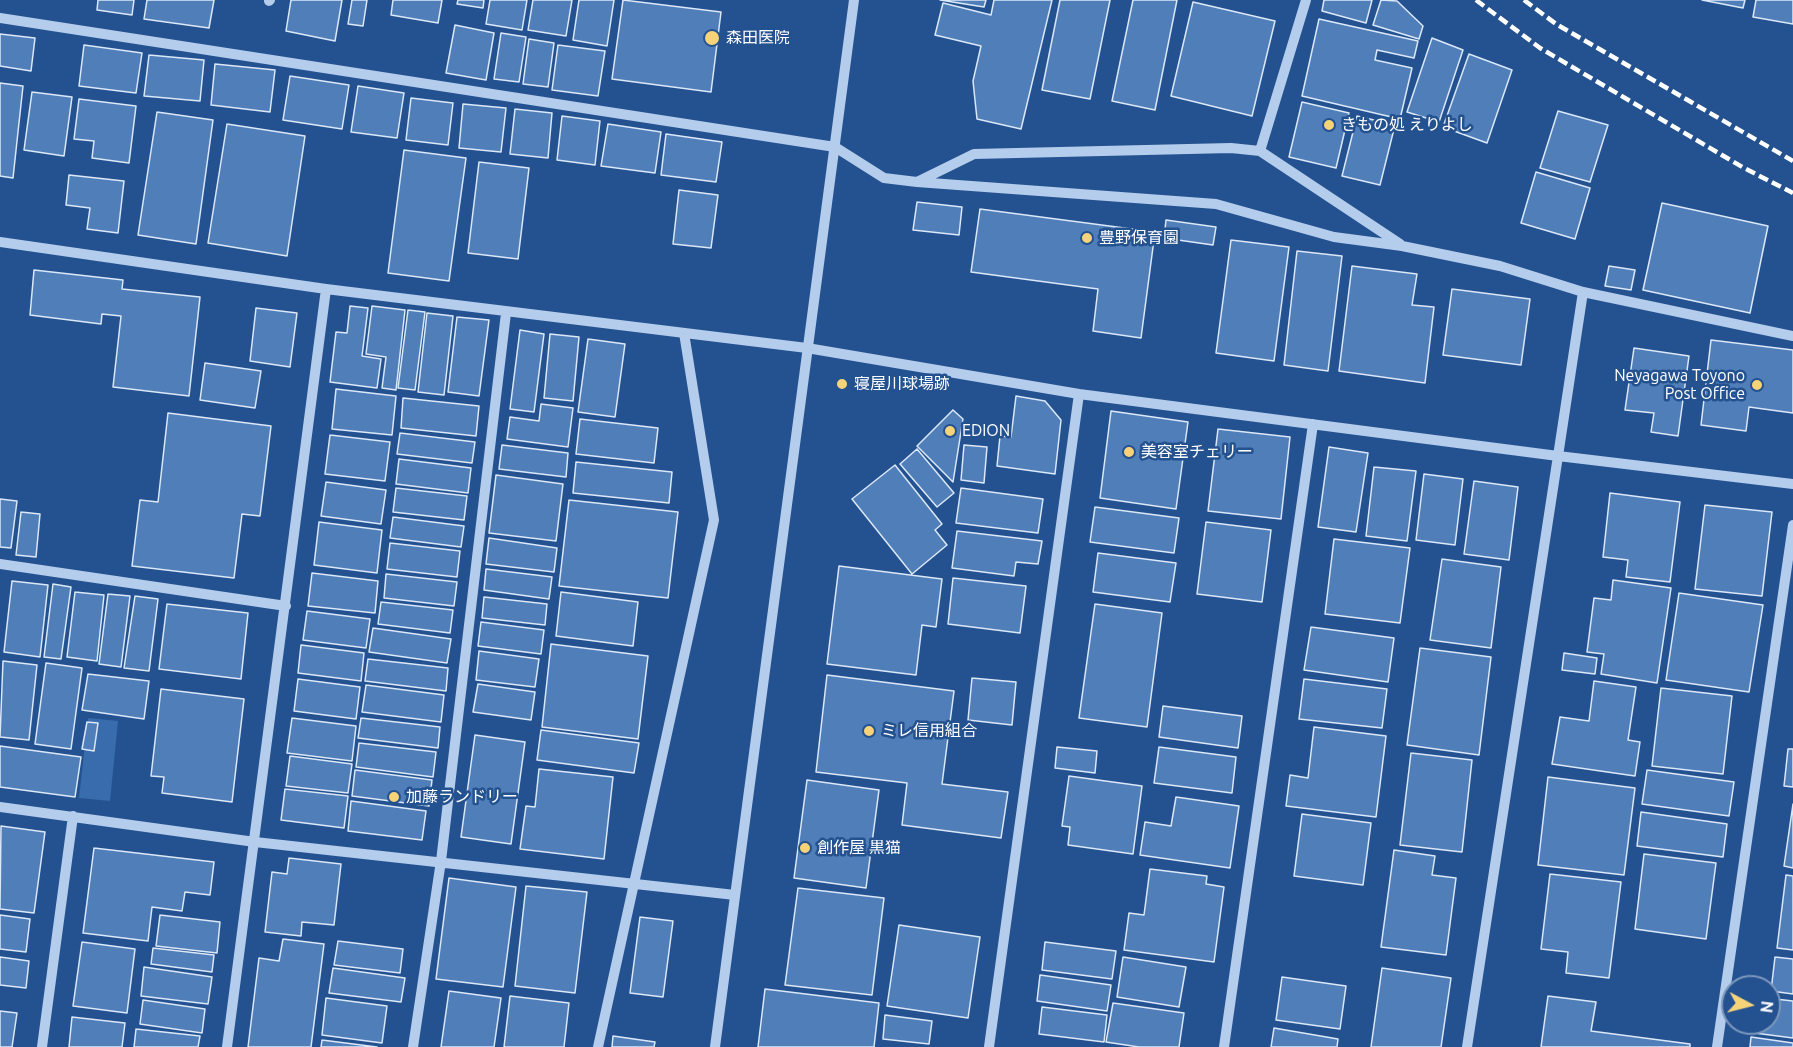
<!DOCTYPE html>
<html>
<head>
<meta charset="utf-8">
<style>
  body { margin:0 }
  #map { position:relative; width:1793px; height:1047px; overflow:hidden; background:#245290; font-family:Ubuntu,sans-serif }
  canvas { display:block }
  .north { position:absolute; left:1721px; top:975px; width:60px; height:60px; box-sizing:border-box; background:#245290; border:2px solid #7c97bc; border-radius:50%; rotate:97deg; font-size:16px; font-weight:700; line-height:24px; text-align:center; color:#fff }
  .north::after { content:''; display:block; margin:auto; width:21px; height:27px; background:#f6d379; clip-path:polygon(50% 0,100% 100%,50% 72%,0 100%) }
</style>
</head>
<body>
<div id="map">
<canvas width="1793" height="1047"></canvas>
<div class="north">N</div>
</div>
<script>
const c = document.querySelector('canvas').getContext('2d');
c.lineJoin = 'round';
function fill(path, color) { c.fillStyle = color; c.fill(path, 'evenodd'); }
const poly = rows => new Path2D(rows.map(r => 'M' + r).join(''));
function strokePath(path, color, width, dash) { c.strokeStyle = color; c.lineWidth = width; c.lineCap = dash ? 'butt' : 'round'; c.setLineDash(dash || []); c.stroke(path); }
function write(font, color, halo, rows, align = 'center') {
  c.font = font + ' Ubuntu,"Noto Sans JP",sans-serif'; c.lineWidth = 5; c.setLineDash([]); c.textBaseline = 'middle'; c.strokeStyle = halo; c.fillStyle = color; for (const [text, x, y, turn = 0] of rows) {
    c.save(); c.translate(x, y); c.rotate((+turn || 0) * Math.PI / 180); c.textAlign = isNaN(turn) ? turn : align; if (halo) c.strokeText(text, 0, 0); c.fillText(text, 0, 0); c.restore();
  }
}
fill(poly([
  [88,718,118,721,110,801,79,798]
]), '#386cad');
const building = poly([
  [98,0,134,0,132,15,97,10,98,0],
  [147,0,214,0,209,28,144,19,147,0],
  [291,0,342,0,335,41,286,31,291,0],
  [352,0,367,0,363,26,348,24,352,0],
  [393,0,442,0,438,23,391,15,393,0],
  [458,0,484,0,483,8,457,4,458,0],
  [490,0,527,0,522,30,486,24,490,0],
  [533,0,572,0,566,36,528,30,533,0],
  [579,0,614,0,607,46,573,40,579,0],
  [623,0,721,12,711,92,612,79,623,0],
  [940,0,986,0,984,7,940,0],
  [994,0,1052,0,1021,129,977,119,973,81,981,46,935,35,943,3,991,15,994,0],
  [1060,0,1110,0,1090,99,1042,90,1060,0],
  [1133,0,1177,0,1155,110,1112,101,1133,0],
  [1324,0,1372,0,1366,23,1322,11,1324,0],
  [1381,0,1397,1,1423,26,1419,39,1373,25,1381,0],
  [1702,0,1745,0,1743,8,1702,0],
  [1756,0,1793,0,1793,24,1753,17,1756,0],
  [1193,2,1275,21,1252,116,1171,96,1193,2],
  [1319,19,1418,41,1414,58,1377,50,1375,60,1412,68,1400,119,1302,96,1319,19],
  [455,25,494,33,486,80,446,73,455,25],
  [501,33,526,37,519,82,494,79,501,33],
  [0,34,35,38,31,71,0,66,0,34],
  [1432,38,1463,50,1439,122,1407,112,1432,38],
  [529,39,554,43,548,87,523,84,529,39],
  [84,45,142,53,136,93,79,86,84,45],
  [558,45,605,51,598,96,552,90,558,45],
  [1469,54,1512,70,1487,143,1443,127,1469,54],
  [149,55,204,60,200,101,144,96,149,55],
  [215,64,275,70,270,112,211,105,215,64],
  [290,76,349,85,342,129,283,120,290,76],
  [0,83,23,86,13,178,0,176,0,83],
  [358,86,404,93,397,138,351,132,358,86],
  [32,92,72,97,64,156,24,150,32,92],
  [411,98,453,103,448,145,406,140,411,98],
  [79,99,136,106,129,163,92,158,94,141,74,139,79,99],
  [1302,102,1349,113,1336,168,1289,157,1302,102],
  [463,104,506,108,501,152,459,148,463,104],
  [515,109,552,113,548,158,510,154,515,109],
  [1558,111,1608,125,1590,182,1540,168,1558,111],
  [157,112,213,120,196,244,138,235,157,112],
  [562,116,600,121,595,165,557,160,562,116],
  [1357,116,1395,125,1380,185,1342,176,1357,116],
  [227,124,305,136,287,256,208,243,227,124],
  [608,124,661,132,655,173,601,166,608,124],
  [666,134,722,142,716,182,661,175,666,134],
  [404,150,466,158,449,281,388,273,404,150],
  [479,162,529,168,518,259,468,253,479,162],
  [1536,172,1590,188,1575,239,1521,223,1536,172],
  [69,175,124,181,118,233,87,229,90,208,66,205,69,175],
  [679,190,718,195,711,248,673,244,679,190],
  [917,202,962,207,959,235,913,230,917,202],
  [1662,203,1768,226,1750,313,1643,290,1662,203],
  [980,209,1155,232,1141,338,1093,331,1098,289,971,272,980,209],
  [1166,220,1216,227,1213,245,1164,238,1166,220],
  [1231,240,1289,247,1274,361,1216,353,1231,240],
  [1297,251,1342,256,1328,371,1284,365,1297,251],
  [1352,266,1417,274,1412,305,1434,307,1425,383,1339,371,1352,266],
  [1609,266,1635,270,1631,290,1605,286,1609,266],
  [34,270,123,280,122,289,200,297,189,396,113,387,121,316,102,314,101,324,30,315,34,270],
  [1452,289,1530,299,1521,365,1443,355,1452,289],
  [350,306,368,308,362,356,381,359,377,388,330,382,336,332,347,333,350,306],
  [372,306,405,310,396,390,382,388,386,357,366,354,372,306],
  [256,308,297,313,290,367,250,361,256,308],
  [408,310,425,312,415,390,398,388,408,310],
  [427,313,453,316,444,395,418,392,427,313],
  [457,317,489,320,479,396,448,392,457,317],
  [520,330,544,334,534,412,510,409,520,330],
  [550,334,579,337,573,401,544,398,550,334],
  [588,339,625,344,615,417,578,412,588,339],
  [1711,340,1793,350,1793,413,1749,407,1746,431,1701,425,1711,340],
  [1634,348,1689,356,1678,436,1651,432,1654,413,1625,410,1634,348],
  [205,363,261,371,255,408,200,400,205,363],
  [336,389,396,396,392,435,332,429,336,389],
  [1016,396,1045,401,1061,420,1055,474,997,466,1000,436,1011,437,1016,396],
  [403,398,479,406,476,436,401,428,403,398],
  [541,404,573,408,568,447,507,439,510,417,539,421,541,404],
  [953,410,963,419,953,482,917,446,953,410],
  [1111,411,1188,422,1176,509,1100,498,1111,411],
  [168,413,271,426,260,516,242,514,234,578,132,566,140,500,158,502,168,413],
  [580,419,658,428,654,463,576,454,580,419],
  [1218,429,1290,437,1281,519,1208,511,1218,429],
  [400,433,475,442,472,463,397,454,400,433],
  [330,435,390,442,385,481,325,474,330,435],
  [502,445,568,453,566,477,499,469,502,445],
  [964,445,987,447,984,483,961,480,964,445],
  [1329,447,1368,453,1356,532,1318,527,1329,447],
  [917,449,954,493,937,507,900,464,917,449],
  [399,459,471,468,468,493,396,484,399,459],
  [576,462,672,472,669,503,573,493,576,462],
  [895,465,942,524,935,530,947,545,912,574,852,499,895,465],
  [1374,467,1416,471,1407,541,1366,536,1374,467],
  [1424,474,1463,479,1455,545,1416,540,1424,474],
  [496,475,563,484,556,541,489,533,496,475],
  [1474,481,1518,487,1509,560,1464,554,1474,481],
  [326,482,386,490,381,524,321,516,326,482],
  [396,488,467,496,464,520,393,512,396,488],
  [961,488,1043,499,1038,533,956,523,961,488],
  [1610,493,1680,502,1670,582,1626,577,1628,560,1603,557,1610,493],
  [0,499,17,501,11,548,0,547,0,499],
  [569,500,678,512,668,598,559,586,569,500],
  [1705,505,1772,512,1762,596,1695,589,1705,505],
  [1095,507,1179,518,1174,553,1090,542,1095,507],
  [21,512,40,514,36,557,16,555,21,512],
  [393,517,464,526,461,547,390,538,393,517],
  [319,522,382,530,377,573,314,565,319,522],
  [1206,522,1271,530,1262,602,1197,594,1206,522],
  [957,531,1042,541,1038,564,1016,562,1014,576,952,568,957,531],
  [489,538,557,548,554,572,486,564,489,538],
  [1334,539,1410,548,1400,623,1325,614,1334,539],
  [390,543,460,551,457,577,387,569,390,543],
  [1098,553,1176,563,1170,602,1093,592,1098,553],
  [1442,559,1501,567,1491,648,1430,640,1442,559],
  [839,566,942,579,936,627,922,625,916,675,827,664,839,566],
  [486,569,552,577,549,599,484,590,486,569],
  [312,573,378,581,375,613,308,606,312,573],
  [386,574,457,582,454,606,384,598,386,574],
  [953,578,1026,586,1020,633,948,624,953,578],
  [1613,580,1671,588,1657,683,1601,674,1604,654,1587,652,1594,598,1611,600,1613,580],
  [12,581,48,585,40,657,4,652,12,581],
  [53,584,71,587,61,659,44,657,53,584],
  [75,592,104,595,97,661,67,657,75,592],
  [561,592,638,602,633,646,556,636,561,592],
  [1679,593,1763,605,1749,692,1666,680,1679,593],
  [108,594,130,596,121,667,99,664,108,594],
  [135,596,158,599,149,671,124,668,135,596],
  [484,597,547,604,545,625,482,618,484,597],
  [381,602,453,610,450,633,378,624,381,602],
  [167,604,248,613,241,679,159,669,167,604],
  [1095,604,1162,613,1147,727,1079,718,1095,604],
  [307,611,370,619,366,648,303,640,307,611],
  [481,622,544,630,541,654,478,646,481,622],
  [1311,627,1394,638,1388,682,1304,670,1311,627],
  [373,628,451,639,447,663,369,652,373,628],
  [551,644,648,656,638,739,542,727,551,644],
  [301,645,364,653,361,681,298,673,301,645],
  [1420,648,1491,657,1479,755,1407,745,1420,648],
  [479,651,539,659,535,687,476,680,479,651],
  [1564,653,1597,658,1595,674,1562,670,1564,653],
  [368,659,448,668,446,691,365,681,368,659],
  [3,661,37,665,29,740,0,737,3,661],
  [46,663,82,668,71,749,35,744,46,663],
  [88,674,149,681,144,719,82,710,88,674],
  [827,675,954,691,942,784,1008,792,1001,838,902,825,907,783,816,772,827,675],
  [972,678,1016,682,1012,725,968,720,972,678],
  [298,679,360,687,356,719,294,711,298,679],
  [1304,679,1387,689,1382,728,1299,719,1304,679],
  [1594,681,1636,687,1628,740,1640,742,1635,776,1552,764,1560,717,1589,721,1594,681],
  [478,684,535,692,531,720,473,712,478,684],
  [366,685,444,695,441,722,362,712,366,685],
  [1661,688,1732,696,1723,774,1652,766,1661,688],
  [161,689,244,699,232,802,162,793,164,777,151,776,161,689],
  [1163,706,1242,716,1238,748,1159,737,1163,706],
  [292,718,356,726,352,761,287,753,292,718],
  [361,718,440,727,438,748,358,738,361,718],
  [87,722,98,723,94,751,82,749,87,722],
  [1314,727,1386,736,1376,817,1286,806,1290,775,1308,778,1314,727],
  [541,730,639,743,634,773,537,760,541,730],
  [475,735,525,742,511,844,461,837,475,735],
  [359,743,436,752,433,777,356,767,359,743],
  [0,746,81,757,75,797,0,787,0,746],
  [1057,747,1097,751,1095,773,1055,768,1057,747],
  [1159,747,1236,757,1232,793,1154,783,1159,747],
  [1788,749,1793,749,1793,787,1784,786,1788,749],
  [1411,753,1472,760,1462,852,1400,845,1411,753],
  [290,756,352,764,348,793,286,786,290,756],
  [539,769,613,777,604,859,520,849,526,806,535,807,539,769],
  [355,770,432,780,429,806,352,796,355,770],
  [1647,770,1734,782,1729,816,1642,804,1647,770],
  [1069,776,1142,786,1133,854,1068,845,1070,827,1062,826,1069,776],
  [1548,777,1635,788,1624,875,1538,865,1548,777],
  [807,780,879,790,866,888,794,878,807,780],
  [285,789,348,796,344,828,281,820,285,789],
  [1176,797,1239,806,1230,868,1140,855,1145,822,1171,826,1176,797],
  [351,801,426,811,422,840,348,831,351,801],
  [1793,804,1793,868,1784,866,1793,804],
  [1641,812,1727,824,1723,857,1637,846,1641,812],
  [1302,814,1371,823,1363,885,1294,876,1302,814],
  [1,826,45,832,34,913,0,909,1,826],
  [94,848,214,862,210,895,185,892,182,911,152,907,148,941,83,933,94,848],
  [1394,850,1435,856,1432,875,1456,878,1446,955,1381,947,1394,850],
  [1644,854,1716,863,1706,939,1635,929,1644,854],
  [289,858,341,864,334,925,302,922,301,936,265,932,272,872,287,874,289,858],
  [1150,869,1207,876,1206,884,1224,887,1214,962,1124,950,1129,913,1144,915,1150,869],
  [1550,874,1621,882,1609,978,1566,973,1568,952,1541,949,1550,874],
  [1786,875,1793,876,1793,950,1777,948,1786,875],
  [449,878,516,887,503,987,436,979,449,878],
  [526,886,587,892,575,993,515,986,526,886],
  [798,888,884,898,872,995,785,985,798,888],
  [0,915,30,919,26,952,0,949,0,915],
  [160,915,220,922,217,953,156,946,160,915],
  [640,917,673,921,663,997,630,993,640,917],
  [899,925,980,937,968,1018,887,1006,899,925],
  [283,939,324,944,311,1047,248,1047,259,958,279,961,283,939],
  [338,941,403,949,400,973,334,965,338,941],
  [82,942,135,949,127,1013,73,1006,82,942],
  [1045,942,1116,951,1112,979,1042,970,1045,942],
  [153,948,214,955,212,972,151,964,153,948],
  [0,957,29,961,26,988,0,985,0,957],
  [1123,957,1186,967,1179,1007,1117,997,1123,957],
  [1775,957,1793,959,1793,994,1771,991,1775,957],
  [144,967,212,977,208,1004,141,996,144,967],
  [333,968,405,978,401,1002,329,993,333,968],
  [1382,968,1451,978,1441,1047,1371,1047,1382,968],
  [1040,975,1111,985,1107,1011,1037,1001,1040,975],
  [1282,977,1346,986,1340,1029,1276,1020,1282,977],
  [765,989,879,1003,874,1047,758,1047,765,989],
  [449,991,501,998,494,1047,441,1047,449,991],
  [510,996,569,1003,564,1047,504,1047,510,996],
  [1548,996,1596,1002,1591,1031,1690,1044,1690,1047,1541,1047,1548,996],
  [326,998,387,1006,382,1043,322,1035,326,998],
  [1775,999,1793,1001,1793,1038,1747,1032,1748,1023,1769,1023,1769,1017,1773,1017,1775,999],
  [143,1000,205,1009,202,1033,140,1024,143,1000],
  [1113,1003,1184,1013,1179,1047,1139,1047,1106,1042,1113,1003],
  [1042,1007,1107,1015,1104,1042,1039,1034,1042,1007],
  [0,1011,17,1013,12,1047,0,1047,0,1011],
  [885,1015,932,1021,929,1044,883,1039,885,1015],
  [72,1017,125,1023,122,1047,69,1047,72,1017],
  [1274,1028,1338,1039,1337,1047,1271,1047,1274,1028],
  [136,1029,200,1036,198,1047,134,1047,136,1029],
  [613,1036,655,1042,654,1047,612,1047,613,1036],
  [1751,1037,1793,1043,1793,1047,1750,1047,1751,1037],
  [322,1040,377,1047,321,1047,322,1040]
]);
fill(building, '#507eb8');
strokePath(building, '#dae8f9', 1.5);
strokePath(poly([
  [269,1,270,0],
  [0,18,835,147,884,178,917,182,974,154,1231,148,1260,151,1306,0],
  [1260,151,1400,244],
  [917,182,1216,204,1334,237,1402,246,1500,266,1583,292,1793,336],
  [0,242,326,289,807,348,1079,394,1558,456,1467,1047],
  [1583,292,1558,456,1793,484],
  [0,564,286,606],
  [0,807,255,842,735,895],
  [42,1047,73,816],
  [227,1047,326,289],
  [413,1047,441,861,506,313],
  [598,1047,714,520,684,333],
  [715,1047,854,0],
  [989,1047,1079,394],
  [1224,1047,1313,424],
  [1717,1047,1793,525]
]), '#b5cdec', 10);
strokePath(poly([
  [1476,0,1540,48,1744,168,1793,193],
  [1524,0,1556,24,1793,161]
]), '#fff', 4.5, [10, 4.5]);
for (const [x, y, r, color] of [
  [712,38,8,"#f6d379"],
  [1329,125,6,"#f6d379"],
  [1087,238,6,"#f6d379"],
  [842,384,6,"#f6d379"],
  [1757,385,6,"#f6d379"],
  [950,431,6,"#f6d379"],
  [1129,452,6,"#f6d379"],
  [869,731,6,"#f6d379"],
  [394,797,6,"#f6d379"],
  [805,848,6,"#f6d379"]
]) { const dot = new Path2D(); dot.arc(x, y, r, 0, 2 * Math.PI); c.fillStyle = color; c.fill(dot); strokePath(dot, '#245290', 2); }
write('16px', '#fff', '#245290', [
  ["森田医院",726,38],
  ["きもの処 えりよし",1341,125],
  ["豊野保育園",1099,238],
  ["Neyagawa Toyono",1745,376,"right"],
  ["Post Office",1745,394,"right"],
  ["寝屋川球場跡",854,384],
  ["EDION",962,431],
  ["美容室チェリー",1141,452],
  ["ミレ信用組合",881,731],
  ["加藤ランドリー",406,797],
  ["創作屋 黒猫",817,848]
], 'left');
</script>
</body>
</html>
